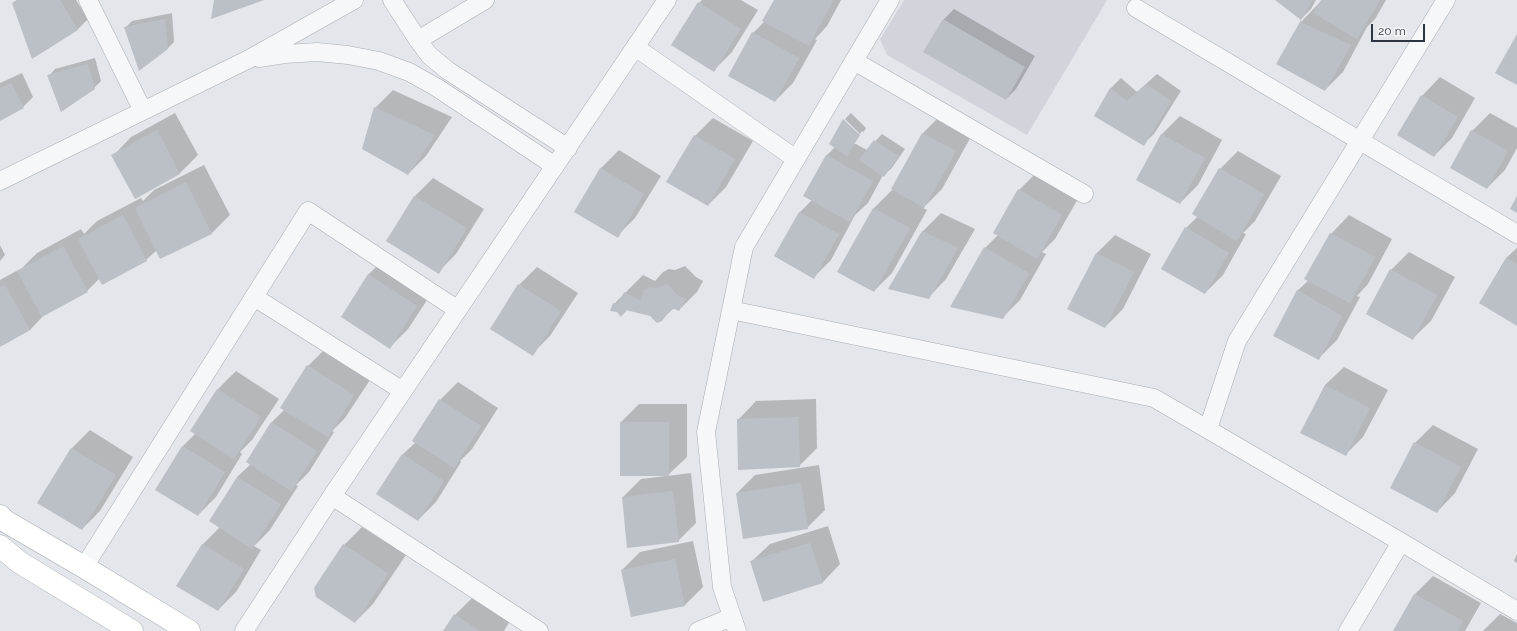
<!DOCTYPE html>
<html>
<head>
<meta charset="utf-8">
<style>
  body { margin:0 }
  #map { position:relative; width:1517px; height:631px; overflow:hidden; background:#e3e6ea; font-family:Raleway,sans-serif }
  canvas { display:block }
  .scale { position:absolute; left:1371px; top:24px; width:54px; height:18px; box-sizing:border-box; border:2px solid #2d3540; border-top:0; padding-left:5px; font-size:12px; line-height:14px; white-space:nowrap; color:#2d3540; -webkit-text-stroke:3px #f3f5f7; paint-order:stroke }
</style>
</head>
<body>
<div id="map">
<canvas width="1517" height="631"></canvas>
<div class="scale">20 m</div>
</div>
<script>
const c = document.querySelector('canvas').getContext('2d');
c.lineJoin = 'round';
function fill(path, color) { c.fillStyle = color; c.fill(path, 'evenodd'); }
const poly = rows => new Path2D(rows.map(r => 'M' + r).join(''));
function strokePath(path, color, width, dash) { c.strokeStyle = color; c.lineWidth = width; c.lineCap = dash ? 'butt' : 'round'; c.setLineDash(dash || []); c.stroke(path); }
fill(poly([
  [904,0,1107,0,1027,135,887,55,880,39]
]), '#d1d5db');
fill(poly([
  [17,0,76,0,88,19,78,29,33,57,13,4],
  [702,0,741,0,758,10,732,52,714,70,699,3],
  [775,0,841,0,827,26,815,39,817,40,793,83,775,101,753,33,765,21],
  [1277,0,1316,0,1311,9,1301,19],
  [1322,0,1386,0,1375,19,1367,27,1343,72,1325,90,1278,64,1302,21],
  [954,9,1035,56,1016,89,1006,99,925,52,944,19],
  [172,13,174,42,167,49,126,27,132,21],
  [95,58,101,81,94,88,49,76,55,69],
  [22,73,33,97,23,107,0,120,0,83],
  [1157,74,1181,91,1154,134,1143,144,1095,116,1111,88,1121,78,1137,92],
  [1440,77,1475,98,1452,138,1434,156,1422,96],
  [393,90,452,117,426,156,408,174,375,108],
  [175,113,198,155,180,173,136,198,113,156,131,137],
  [851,113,866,128,862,135,864,132,862,131,860,134,845,119],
  [1490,113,1517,128,1517,148,1505,170,1487,188,1472,131],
  [941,115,973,133,942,189,923,208,927,210,892,273,874,291,838,271,874,208,893,189,892,189,923,133],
  [1180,116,1222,140,1198,185,1180,203,1137,179,1162,134],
  [713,118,753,141,726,187,708,205,695,136],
  [844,120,854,144,856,144,860,137,856,144,867,150,882,134,905,149,891,169,883,175,868,203,855,215,831,260,813,278,775,256,800,212,812,200,826,156,835,147,830,143],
  [619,150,661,176,635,218,617,236,575,211,601,168],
  [1238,151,1281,176,1255,221,1243,233,1246,234,1223,275,1205,293,1162,268,1186,228,1198,216,1220,169],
  [204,165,230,215,212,233,161,258,157,250,146,260,100,278,87,291,45,314,30,330,0,346,0,280,22,268,37,253,81,229,84,234,97,221,141,198,143,201,154,190],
  [1037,172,1079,197,1055,239,1042,252,1046,254,1020,300,1002,318,951,306,985,248,998,235,1019,190],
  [433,178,484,209,456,254,438,272,387,241,415,196],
  [941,213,975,229,946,279,928,298,889,288,923,231],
  [1349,215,1392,239,1368,284,1357,296,1360,297,1337,340,1319,358,1297,291,1309,280,1331,234],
  [1115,235,1151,254,1123,309,1105,327,1069,308,1097,253],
  [0,245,5,255,0,261],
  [1517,248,1517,325,1480,303,1506,258],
  [1409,252,1455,277,1431,321,1412,339,1391,270],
  [386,257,435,288,408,329,390,347,368,275],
  [685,266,696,277,703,281,697,292,679,310,674,308,661,320,651,315,627,310,621,316,614,304,643,275,655,281,663,272,669,269,675,270],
  [537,267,578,293,550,336,532,354,519,285],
  [326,348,372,377,345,418,332,431,334,432,309,472,296,485,298,486,270,530,254,546,261,550,236,592,218,610,178,586,203,544,220,527,237,477,251,464,247,462,272,422,285,409,308,366],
  [1344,367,1388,390,1363,437,1345,455,1302,432,1325,385],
  [236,371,279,399,252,440,240,452,242,454,216,497,198,515,156,489,183,446,196,433,192,430,218,389],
  [458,382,498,408,472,449,460,461,461,462,436,502,418,520,377,494,403,454,416,442,440,400],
  [816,399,817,448,799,466,738,420,756,401],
  [639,404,687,404,687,457,667,476,691,473,696,523,678,541,623,497,641,479,666,476,621,422],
  [1433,425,1478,449,1455,493,1437,512,1415,443],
  [90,430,133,457,100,511,82,529,38,503,72,448],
  [819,465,825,510,807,528,737,493,755,475],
  [828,526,840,564,822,583,751,562,770,544],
  [362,527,406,555,373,604,355,622,344,545],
  [693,541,703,587,685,605,622,570,640,552],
  [1517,554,1517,563,1514,561],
  [1433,576,1481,603,1465,631,1394,631,1415,594],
  [473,597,510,621,504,631,444,631,455,615],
  [1500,614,1517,623,1517,631,1483,631]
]), '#0003');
fill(poly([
  [17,0,60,0,78,30,32,59,12,3],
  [214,0,264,0,211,19],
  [774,0,831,0,833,1,809,46,762,21],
  [1275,0,1313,0,1301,20],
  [1321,0,1380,0,1357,39,1313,13],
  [698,2,741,29,714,72,671,45],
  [165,19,168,49,139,71,124,27],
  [943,19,1025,67,1006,100,923,52],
  [1301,20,1302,23,1351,45,1325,91,1276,64],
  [752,32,799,58,775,102,728,76],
  [1517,34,1517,85,1495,73],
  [88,64,95,89,61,112,47,75],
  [11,83,24,108,0,121,0,88],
  [1146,84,1171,101,1144,146,1094,116,1110,88,1127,101],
  [1421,95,1458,117,1434,157,1397,135],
  [374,107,435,135,408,175,362,149],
  [843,119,860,135,847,156,829,144],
  [157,130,180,174,135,199,111,155],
  [1471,130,1508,151,1487,189,1450,168],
  [922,133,956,151,924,208,891,189],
  [1161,134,1205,158,1180,204,1136,180],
  [694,135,735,159,708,206,666,182],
  [874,140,899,156,884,177,859,160],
  [826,155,873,181,850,222,803,196],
  [600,168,644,194,618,238,574,212],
  [1219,168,1264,194,1237,241,1192,214],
  [186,182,212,234,160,259,135,208],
  [1018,189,1062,215,1037,259,993,233],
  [414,196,467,228,439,274,386,241],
  [1517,196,1517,213,1510,209],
  [873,208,910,228,874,292,837,272],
  [799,212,839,234,814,279,774,256],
  [123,215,147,261,102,285,78,239],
  [1185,227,1229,253,1205,294,1161,269],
  [922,231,958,248,929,299,888,289],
  [1330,233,1375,257,1350,303,1304,279],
  [63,246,88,292,42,317,17,271],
  [984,247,1029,273,1003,319,950,307],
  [1096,253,1134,272,1105,328,1067,309],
  [1506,258,1517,264,1517,326,1479,303],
  [1390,269,1437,295,1413,340,1366,314],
  [368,274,417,306,390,349,341,317],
  [518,284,561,311,533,356,490,329],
  [667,284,677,295,686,299,679,311,672,308,662,321,657,323,650,316,626,310,621,317,617,312,610,311,613,303,618,304,624,292,641,301,644,290,650,287,656,288],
  [5,285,30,330,0,347,0,287],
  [1297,290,1342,316,1319,360,1273,336],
  [307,365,354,395,328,437,280,408],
  [1325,385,1370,408,1346,456,1300,433],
  [217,389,261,417,234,459,190,431],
  [439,399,481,426,454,468,412,441],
  [798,417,800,467,738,470,737,419],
  [271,422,317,451,291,491,246,462],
  [620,422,669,422,669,476,620,476],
  [1414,442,1461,467,1437,513,1390,488],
  [182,446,225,472,198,516,155,490],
  [71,448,116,475,82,530,37,503],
  [402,454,444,481,418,521,376,494],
  [237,477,281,504,252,549,209,521],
  [801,483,808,529,743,539,736,493],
  [673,491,679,542,627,548,622,497],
  [810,543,823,583,763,602,750,561],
  [202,544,244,569,218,611,176,586],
  [343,544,388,574,355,623,316,597,314,588],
  [675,559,685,606,631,617,621,570],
  [1414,594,1463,621,1458,631,1393,631],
  [454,614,480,631,443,631]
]), '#bbc0c6');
const minor = poly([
  [88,0,143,111],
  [392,0,418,40,429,55,447,70,568,148],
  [1136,8,1517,234],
  [418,40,485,0],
  [635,47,796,159],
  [259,58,285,54,317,52,348,55,379,61,409,72,436,87,555,166],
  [854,61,1084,194],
  [0,181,249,59,354,0],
  [254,297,403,391],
  [731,310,1154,398,1401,542,1517,611],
  [1208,429,1237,341,1446,0],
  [332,496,539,631],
  [84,567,308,211,458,310],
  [244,631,332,496,667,0],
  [698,631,732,617],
  [737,631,722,587,706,432,744,247,890,0],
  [1348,631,1401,542]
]);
const major = poly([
  [0,516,5,521,84,567,189,631],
  [0,546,19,562,132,631]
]);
strokePath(minor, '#a9adb4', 19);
strokePath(major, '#a4abb4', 23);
strokePath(minor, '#f5f7f8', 18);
strokePath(major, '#fff', 22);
</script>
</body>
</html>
